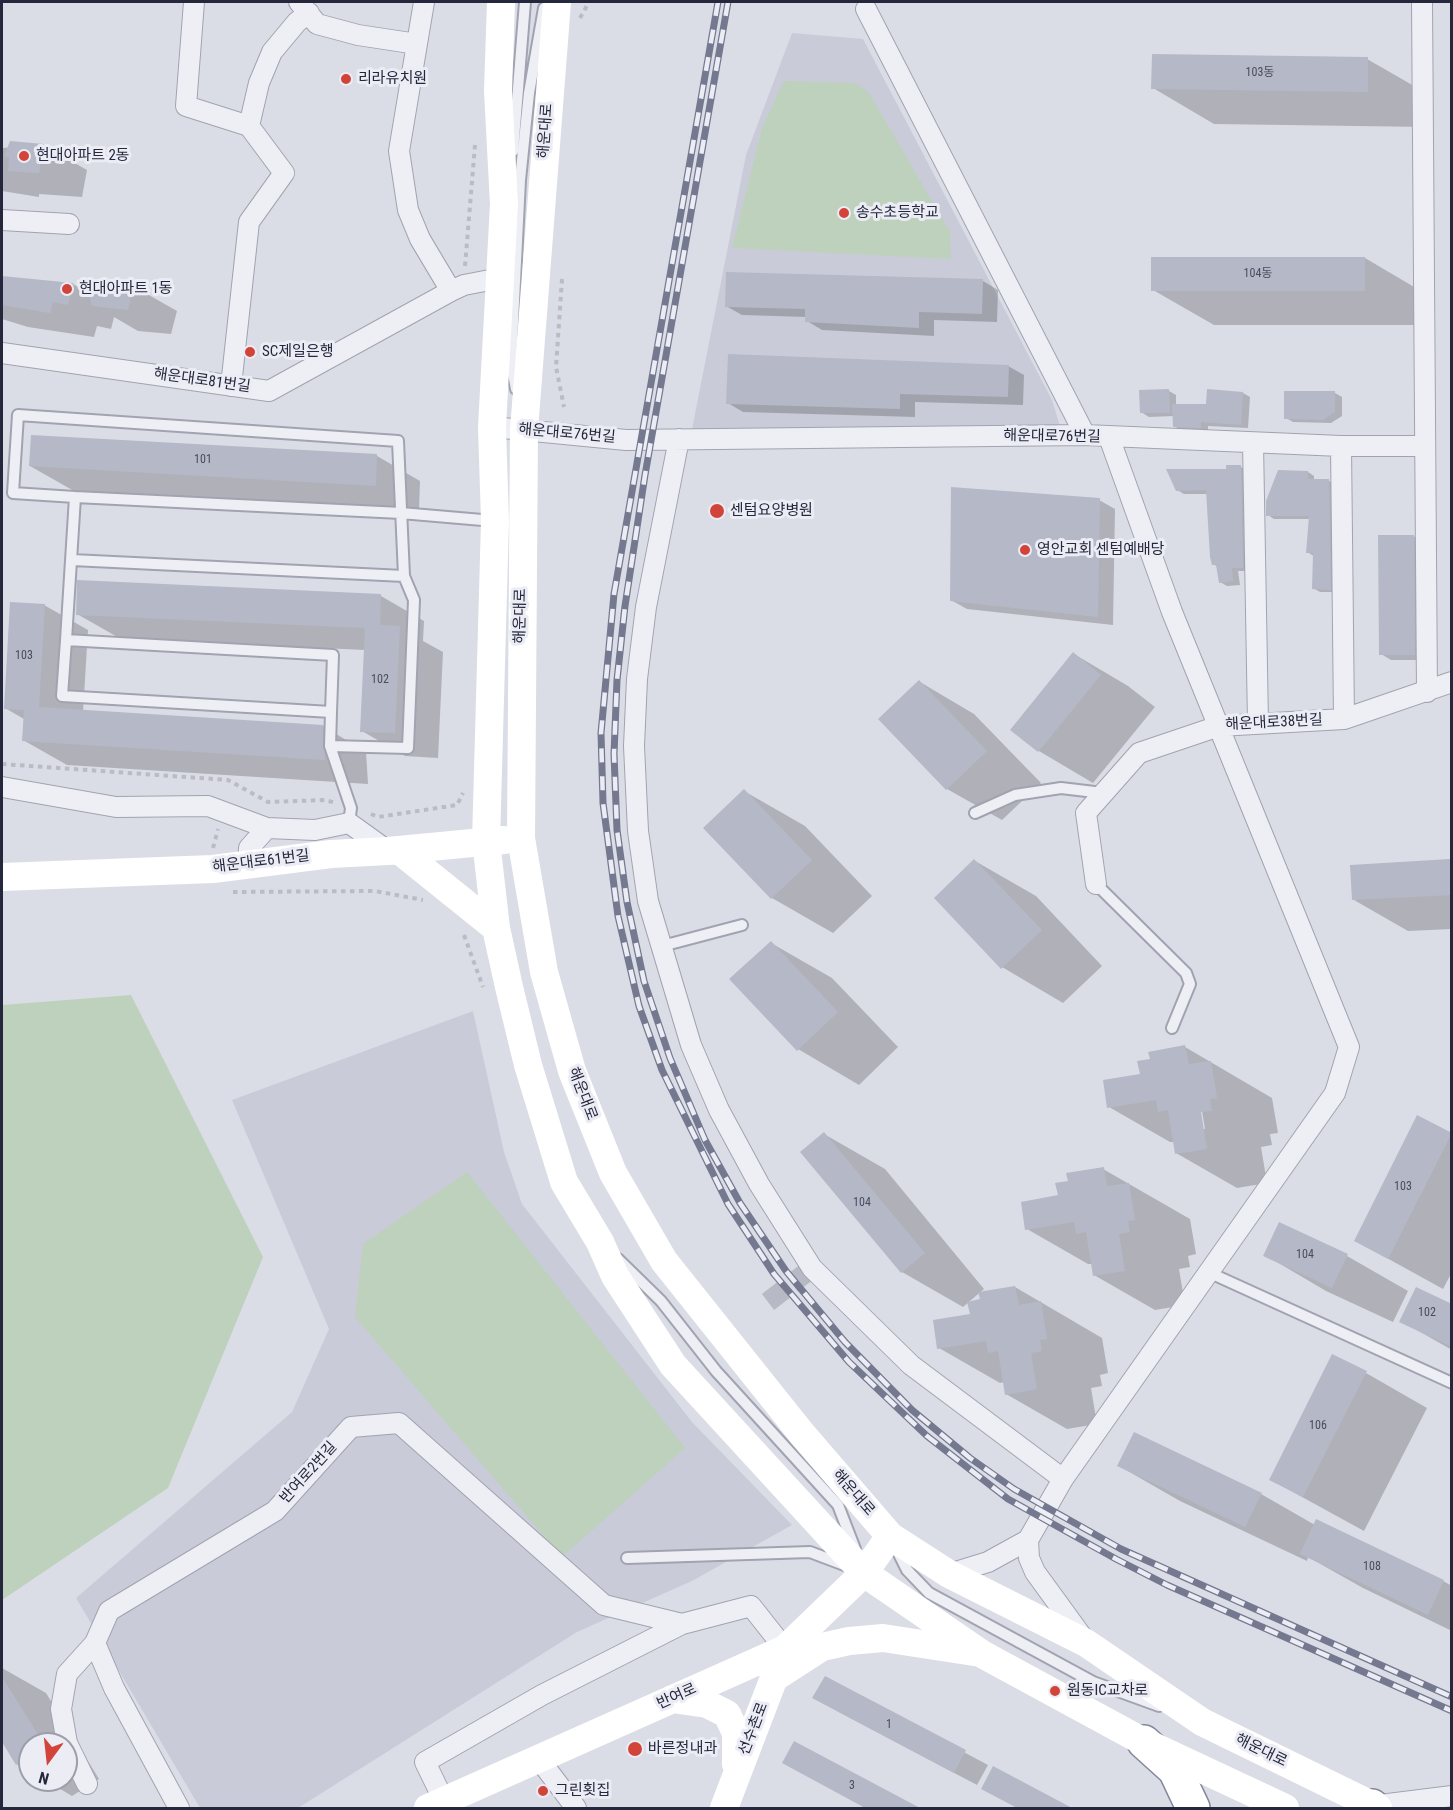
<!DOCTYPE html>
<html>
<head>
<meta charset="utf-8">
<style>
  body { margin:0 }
  #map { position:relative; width:1453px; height:1810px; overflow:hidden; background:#dbdde6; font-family:"Roboto Condensed",sans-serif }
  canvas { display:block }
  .frame { position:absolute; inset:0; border:3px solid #25283d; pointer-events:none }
  .north { position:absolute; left:18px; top:1732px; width:60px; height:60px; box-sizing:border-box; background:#ebecf4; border:2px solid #9c9eab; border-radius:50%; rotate:195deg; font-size:16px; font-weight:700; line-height:24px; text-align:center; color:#25283d }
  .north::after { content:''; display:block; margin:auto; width:21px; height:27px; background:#d2443a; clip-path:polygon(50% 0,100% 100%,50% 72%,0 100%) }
</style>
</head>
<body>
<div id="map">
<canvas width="1453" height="1810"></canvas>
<div class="frame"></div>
<div class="north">N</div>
</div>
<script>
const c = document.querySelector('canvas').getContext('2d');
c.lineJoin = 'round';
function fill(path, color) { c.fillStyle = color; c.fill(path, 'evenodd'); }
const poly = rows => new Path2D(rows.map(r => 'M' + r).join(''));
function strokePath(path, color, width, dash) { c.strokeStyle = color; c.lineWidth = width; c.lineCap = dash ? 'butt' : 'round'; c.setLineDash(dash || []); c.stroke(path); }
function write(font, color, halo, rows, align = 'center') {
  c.font = font + ' "Roboto Condensed","Noto Sans KR",sans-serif'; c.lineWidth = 6; c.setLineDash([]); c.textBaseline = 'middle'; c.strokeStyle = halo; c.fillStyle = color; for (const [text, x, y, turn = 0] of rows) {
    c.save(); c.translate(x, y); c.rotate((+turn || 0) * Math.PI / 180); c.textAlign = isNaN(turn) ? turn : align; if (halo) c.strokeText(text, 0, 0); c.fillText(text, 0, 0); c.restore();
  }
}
fill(poly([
  [792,33,863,39,1052,400,1060,426,692,429,746,155],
  [473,1011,504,1152,522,1204,692,1422,792,1525,692,1581,577,1632,298,1808,200,1808,76,1598,292,1412,329,1329,232,1100]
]), '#c9ccd8');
fill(poly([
  [784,81,856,83,869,93,950,232,951,259,732,248,762,128],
  [131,995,263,1257,168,1488,2,1600,2,1005],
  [467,1172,685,1448,562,1557,355,1317,363,1244]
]), '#bdd1bc');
fill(poly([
  [1367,59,1428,94,1428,127,1214,124,1153,88],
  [43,145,87,170,82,197,39,194,39,197,2,191,2,148],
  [1365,258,1426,294,1426,325,1214,325,1153,290],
  [2,277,73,284,91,295,133,286,177,311,171,334,138,331,114,317,111,329,97,326,94,337,28,327,2,319],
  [983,281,998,290,997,322,934,320,934,336,822,330,807,321,807,317,742,315,726,306],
  [1008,366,1024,375,1023,405,915,402,915,417,743,412,728,403],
  [1169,391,1176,395,1176,406,1208,406,1243,393,1250,397,1248,428,1208,426,1208,431,1181,430,1174,426,1174,416,1149,417,1141,412],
  [1335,393,1342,397,1342,416,1331,423,1293,422,1286,418],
  [377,456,420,481,419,510,74,491,30,466],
  [1241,467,1248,471,1250,571,1238,571,1240,585,1227,586,1220,582,1218,567,1213,564,1208,494,1184,494,1177,490],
  [1308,472,1314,476,1314,481,1329,481,1335,484,1336,592,1320,592,1313,588,1314,556,1307,552,1310,519,1274,519,1268,515],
  [1099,500,1115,509,1113,625,967,609,951,600],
  [1413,536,1424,542,1425,660,1391,660,1381,654],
  [381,596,424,621,423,641,443,652,438,758,405,756,362,731,365,650,121,639,77,614],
  [44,605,88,630,83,712,323,726,366,752,368,784,67,765,23,740,24,719,5,708],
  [1074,654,1128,686,1155,707,1093,783,1039,751,1012,730],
  [920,682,974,714,1041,783,1002,820,947,789],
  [744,791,805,826,872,896,833,933,772,898],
  [975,861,1036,896,1102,966,1063,1003,1002,967],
  [1450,861,1452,929,1408,931,1354,900],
  [771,943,832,978,898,1047,859,1085,798,1049],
  [1185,1047,1272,1098,1278,1133,1270,1134,1272,1145,1261,1147,1267,1183,1237,1188,1176,1153,1174,1142,1170,1142,1109,1107,1141,1075,1151,1060],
  [1198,1105,1201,1105,1205,1129,1202,1129],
  [1418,1117,1452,1134,1452,1272,1443,1289,1356,1241],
  [824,1134,885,1169,984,1289,963,1307,902,1272],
  [1103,1169,1190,1219,1196,1254,1188,1256,1190,1267,1179,1269,1185,1305,1155,1310,1094,1275,1092,1264,1088,1264,1027,1229,1059,1197,1069,1182],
  [1265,1255,1347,1256,1408,1291,1393,1322,1326,1291],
  [1015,1287,1102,1338,1108,1373,1100,1375,1102,1386,1091,1388,1097,1424,1067,1429,1006,1394,1004,1382,1000,1383,939,1348,971,1316],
  [1452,1306,1452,1350,1401,1321],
  [1366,1373,1427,1408,1364,1531,1271,1480],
  [1119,1466,1261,1494,1315,1525,1443,1581,1452,1586,1452,1631,1363,1588,1308,1557,1307,1561,1180,1501],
  [2,1668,46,1693,99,1779,72,1796,45,1780,66,1780,66,1744,30,1744,30,1772,17,1764,2,1739],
  [825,1678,988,1765,977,1785,837,1711]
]), '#0003');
fill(poly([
  [1152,54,1368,57,1368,92,1151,89],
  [10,141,44,144,39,173,8,171,9,158,4,156],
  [1151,257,1365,257,1365,291,1151,291],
  [726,272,983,279,982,314,919,312,919,328,805,322,805,309,725,307],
  [2,276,73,283,68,305,53,302,50,313,2,305],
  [85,279,134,284,128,310,92,306],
  [728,354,1009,365,1008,397,900,394,900,409,726,404],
  [1169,389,1170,413,1140,413,1139,390],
  [1207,389,1243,392,1241,425,1201,422,1201,428,1173,427,1172,404,1206,404],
  [1284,391,1335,391,1335,412,1323,420,1284,419],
  [31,435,377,454,376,486,29,466],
  [1226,465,1241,465,1243,568,1232,568,1233,581,1219,583,1216,565,1212,565,1210,557,1206,490,1176,491,1166,469,1226,469],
  [1278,470,1308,471,1308,479,1329,479,1331,590,1312,589,1313,553,1306,553,1309,516,1266,516,1266,501],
  [951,487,1100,498,1098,617,950,601],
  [1378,535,1414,535,1415,655,1379,655],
  [77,580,381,594,380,625,400,626,395,733,360,732,365,628,76,615],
  [10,602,45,604,39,707,323,725,325,760,22,741,24,710,4,709],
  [1073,652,1101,675,1038,752,1010,730],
  [919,680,987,751,946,790,878,719],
  [744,789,812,860,771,899,703,828],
  [974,859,1042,930,1001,969,934,898],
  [1450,859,1452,895,1352,900,1350,865],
  [771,941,838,1012,797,1051,729,979],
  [1185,1045,1189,1064,1211,1061,1217,1098,1210,1099,1212,1111,1201,1112,1207,1149,1175,1154,1168,1110,1158,1112,1156,1100,1107,1108,1103,1080,1140,1074,1137,1061,1150,1059,1148,1052],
  [1417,1115,1452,1133,1388,1259,1354,1241],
  [824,1132,925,1253,901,1273,800,1152],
  [1104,1167,1107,1186,1129,1183,1135,1220,1128,1221,1130,1232,1119,1234,1125,1271,1093,1276,1086,1232,1076,1234,1074,1222,1025,1230,1021,1202,1058,1195,1055,1183,1068,1181,1066,1173],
  [1279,1222,1348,1254,1332,1288,1263,1256],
  [1015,1286,1019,1305,1041,1301,1047,1339,1040,1340,1042,1351,1031,1353,1037,1389,1005,1395,998,1351,988,1353,986,1341,937,1349,933,1320,970,1314,967,1302,980,1299,978,1292],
  [1416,1287,1452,1304,1452,1347,1399,1322],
  [1332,1354,1367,1371,1303,1497,1269,1480],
  [1134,1432,1262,1493,1245,1527,1117,1466],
  [1316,1519,1444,1580,1428,1615,1300,1554],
  [825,1676,966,1750,954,1773,812,1698],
  [2,1677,44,1744,30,1744,30,1757,16,1765,2,1742],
  [794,1741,922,1809,867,1809,782,1763],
  [993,1766,1074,1809,1019,1809,981,1789]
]), '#b5b8c6');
strokePath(poly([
  [768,1302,812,1268]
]), '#b7b9c4', 20, [20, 10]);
const service = poly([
  [513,151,525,2],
  [516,389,511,362,520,180,529,93,544,8],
  [75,497,401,513,494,521],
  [66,640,75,497,13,493,18,415,398,441,404,576,72,560],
  [331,712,333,655,66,640,62,696,331,712,330,746,351,808,349,823],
  [330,746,408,748,414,600,404,576],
  [975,813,1015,795,1061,788,1103,793],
  [1096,884,1186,973,1190,984,1172,1028],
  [662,946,742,925],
  [618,1259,661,1301,716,1371,838,1505,855,1549],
  [1208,1272,1452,1383],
  [897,1550,907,1570,929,1593,1093,1682,1159,1706],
  [627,1558,810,1552,847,1566]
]);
const minor = poly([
  [194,2,186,106,249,126,284,173,249,222,231,386],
  [299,2,317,24,358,35,417,44],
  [424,2,399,151,408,210,420,239,451,291],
  [1422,2,1427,692],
  [866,9,1085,435],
  [249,126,259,83,272,52,297,22,309,13],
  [2,220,69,224],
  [2,353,269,391,451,291,464,285,500,278],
  [492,427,626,440,1085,435,1341,446,1425,446],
  [679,439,646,607,637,679,634,746,638,831,648,901,691,1045,719,1110,759,1184,812,1268,911,1365,1063,1479],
  [1253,443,1258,723],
  [1341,446,1344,719],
  [2,787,116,807,208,806,267,828,315,830,349,823,388,851],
  [248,865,249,848,267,828],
  [1096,884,1086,813,1139,753,1219,726,1344,719,1452,682],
  [1028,1540,1029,1558,1035,1572,1083,1638],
  [949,1574,988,1562,1028,1540,1063,1479,1335,1093,1349,1047,1172,612,1109,437],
  [539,1759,576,1808],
  [87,1784,67,1743,61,1709,67,1674,95,1643],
  [444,1801,425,1762,542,1695,682,1624,751,1606,785,1649],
  [1372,1806,1452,1796],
  [179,1808,114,1688,95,1643,109,1611,275,1511,351,1427,399,1423,604,1605,682,1624]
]);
const trunk = poly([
  [1144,1742,1175,1770,1193,1808],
  [1370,1808,1372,1806]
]);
strokePath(service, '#a1a3b0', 14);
strokePath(minor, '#a1a3b0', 22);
strokePath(trunk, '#82879d', 36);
strokePath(poly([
  [580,18,589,2],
  [465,266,475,145],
  [562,279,556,367,564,407],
  [2,764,228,780,268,802,325,800,336,803],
  [371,814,378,817,457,805,463,793],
  [213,848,218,829],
  [233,892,375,891,423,900],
  [464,935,483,987]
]), '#babbc5', 4, [4.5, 4.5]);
strokePath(service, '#eeeff5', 10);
strokePath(minor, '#eeeff5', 20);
strokePath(poly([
  [501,2,498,91,504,204,492,427,495,521,486,841,496,928,509,987,528,1065,564,1182,600,1242,615,1276,673,1365,864,1573,982,1654,1144,1742,1285,1808],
  [557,2,524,430,521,838,544,972,572,1071,613,1173,664,1261,802,1434,890,1536,949,1574,1086,1643,1202,1722,1378,1808],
  [399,850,496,928],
  [2,877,213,869,331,854,388,851,504,840],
  [774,1678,822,1647,849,1641,883,1638,974,1652],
  [672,1699,707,1704,727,1714,736,1733,736,1764],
  [428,1808,785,1649,864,1573,890,1536],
  [724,1808,780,1662]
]), '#fff', 28);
strokePath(trunk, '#fff', 33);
const rail = poly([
  [718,2,614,594,601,733,603,803,618,916,639,1006,662,1070,728,1204,774,1274,849,1362,927,1436,1008,1499,1116,1559,1167,1585,1452,1711],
  [728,2,645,475,625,606,617,680,614,754,617,830,627,902,644,981,670,1058,705,1140,740,1203,786,1271,845,1342,912,1410,970,1458,1014,1489,1121,1549,1452,1697]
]);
strokePath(rail, '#747990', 7);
strokePath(rail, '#ebecf4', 4.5, [14]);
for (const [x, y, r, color] of [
  [346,79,6,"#d2443a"],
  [24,156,6,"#d2443a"],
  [844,213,6,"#d2443a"],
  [67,289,6,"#d2443a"],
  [250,352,6,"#d2443a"],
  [717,511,8,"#d2443a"],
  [1025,550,6,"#d2443a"],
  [1055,1691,6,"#d2443a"],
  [635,1749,8,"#d2443a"],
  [543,1791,6,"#d2443a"]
]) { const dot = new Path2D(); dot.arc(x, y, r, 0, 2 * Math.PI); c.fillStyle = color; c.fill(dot); strokePath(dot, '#ebecf4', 2); }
write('12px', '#494c5f', null, [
  ["103동",1260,73],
  ["104동",1258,274],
  ["101",203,460],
  ["103",24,656],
  ["102",380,680],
  ["103",1403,1187],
  ["104",862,1203],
  ["104",1305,1255],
  ["102",1427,1313],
  ["106",1318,1426],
  ["108",1372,1567],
  ["1",889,1725],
  ["3",852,1786]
]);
write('15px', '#25283d', '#ebecf4', [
  ["리라유치원",358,79],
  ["현대아파트 2동",36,156],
  ["송수초등학교",856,213],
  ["현대아파트 1동",79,289],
  ["SC제일은행",262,352],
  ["센텀요양병원",730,511],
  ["영안교회 센텀예배당",1037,550],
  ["원동IC교차로",1067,1691],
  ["바른정내과",648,1749],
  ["그린횟집",555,1791]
], 'left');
write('15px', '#25283d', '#ebecf4', [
  ["해운대로",546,131,-86],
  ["해운대로81번길",202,381,8],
  ["해운대로76번길",567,434,5],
  ["해운대로76번길",1052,437,1],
  ["해운대로",521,616,-89],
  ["해운대로38번길",1274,723,-3],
  ["해운대로61번길",261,862,-7],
  ["해운대로",582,1094,69],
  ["반여로2번길",309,1473,-48],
  ["해운대로",853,1493,49],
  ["반여로",677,1697,-24],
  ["선수촌로",754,1729,-69],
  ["해운대로",1261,1751,26]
]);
</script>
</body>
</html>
